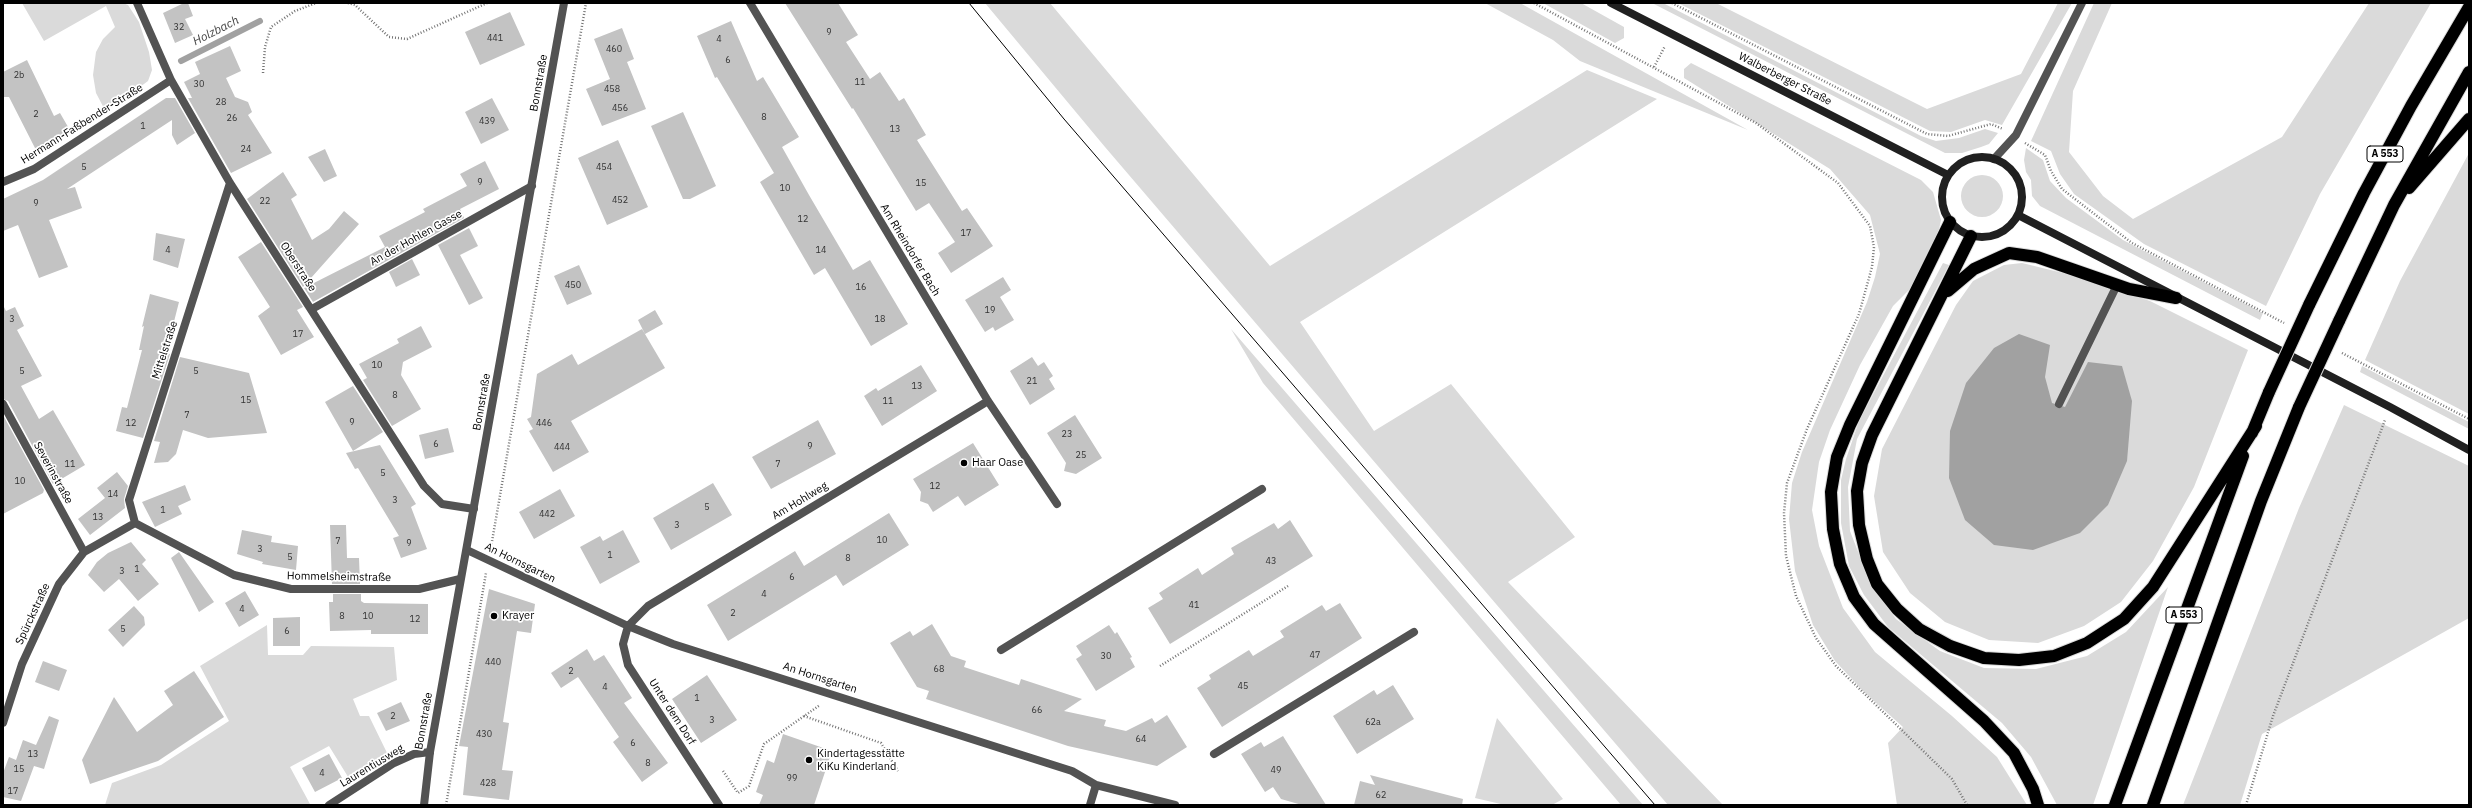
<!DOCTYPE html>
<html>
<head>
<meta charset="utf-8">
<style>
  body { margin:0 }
  #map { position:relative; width:2472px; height:808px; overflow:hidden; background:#fff; font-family:"IBM Plex Sans",sans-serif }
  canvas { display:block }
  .frame { position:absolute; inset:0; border:4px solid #000; pointer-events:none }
</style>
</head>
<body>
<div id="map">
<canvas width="2472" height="808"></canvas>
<div class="frame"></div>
</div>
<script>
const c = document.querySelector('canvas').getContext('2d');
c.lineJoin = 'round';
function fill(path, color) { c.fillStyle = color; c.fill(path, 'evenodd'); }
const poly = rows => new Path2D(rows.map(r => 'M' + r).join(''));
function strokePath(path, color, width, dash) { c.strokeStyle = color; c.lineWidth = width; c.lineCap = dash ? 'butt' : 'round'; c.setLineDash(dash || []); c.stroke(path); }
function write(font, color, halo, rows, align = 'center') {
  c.font = font + ' "IBM Plex Sans",sans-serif'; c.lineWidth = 3.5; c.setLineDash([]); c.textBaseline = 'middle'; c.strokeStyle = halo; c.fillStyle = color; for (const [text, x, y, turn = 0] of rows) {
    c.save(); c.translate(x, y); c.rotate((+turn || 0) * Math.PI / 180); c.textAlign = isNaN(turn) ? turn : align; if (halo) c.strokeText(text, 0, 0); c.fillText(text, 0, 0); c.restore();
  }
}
fill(poly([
  [22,3,123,3,128,5,139,22,149,52,152,70,148,81,106,112,96,93,93,75,96,52,103,39,115,27,106,6,44,41],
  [985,3,1050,3,1270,266,1587,70,1657,99,1300,322,1374,431,1451,384,1575,537,1508,582,1723,805,1668,805,1105,147],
  [1485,3,1520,3,1748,130,1580,61,1553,40],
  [1543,3,1581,3,1624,27,1624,38,1615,43],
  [1652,3,1663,3,1921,136,1936,141,1959,138,1985,129,1998,133,1989,144,1981,147,1962,153,1945,153],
  [1678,3,1716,3,1927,109,2021,74,2058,3,2072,3,2002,125,1985,120,1951,132,1930,131],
  [2094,3,2112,3,2073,91,2069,152,2103,196,2133,219,2282,137,2369,3,2431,3,2320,194,2266,306,2144,244,2074,194,2060,174,2051,151,2031,141],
  [1691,63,1921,180,1933,192,1941,220,1937,239,1912,287,1893,306,1860,365,1830,430,1819,462,1812,510,1819,546,1843,608,1875,652,1952,716,1997,757,2027,805,1897,805,1888,743,1903,727,1865,693,1835,661,1813,625,1795,571,1789,519,1792,483,1802,452,1867,302,1875,277,1880,254,1870,215,1830,169,1684,78,1684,69],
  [2026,148,2043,160,2050,181,2066,198,2123,240,2263,313,2260,320,2040,206,2032,196,2031,180,2026,172,2024,160],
  [2469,153,2469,414,2365,360,2400,281],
  '1961 196a21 21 0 1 1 42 0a21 21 0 1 1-42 0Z',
  [1943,263,1949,265,1857,439,1848,487,1850,531,1871,585,1896,619,1940,651,1984,668,2036,669,2087,656,2126,632,2168,587,2093,805,2057,805,2031,757,2002,723,1888,627,1864,595,1849,566,1841,523,1841,480,1846,459,1859,421],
  [2022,263,2063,273,2150,301,2248,350,2194,487,2153,561,2121,602,2084,626,2038,643,1989,640,1945,622,1910,593,1883,552,1874,496,1882,449,1956,305,1973,281,2004,265],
  [1231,329,1518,661,1643,805,1621,805,1263,383],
  [2362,366,2469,422,2469,429,2360,372],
  [2344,405,2469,466,2469,618,2262,734,2240,805,2183,805,2299,508],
  [267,625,268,655,303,655,311,646,394,647,397,680,353,699,360,716,369,716,390,759,367,766,350,780,329,746,290,767,310,804,309,805,105,805,112,783,161,765,229,721,200,666],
  [1497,718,1563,799,1552,805,1505,805,1475,798]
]), '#dadada');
fill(poly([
  [2019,334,2050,345,2045,377,2052,403,2065,407,2088,362,2122,366,2132,401,2127,461,2108,505,2080,533,2033,550,1994,545,1965,520,1949,478,1950,431,1966,383,1994,348]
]), '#a1a1a1');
strokePath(poly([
  [181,61,260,21]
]), '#a1a1a1', 6);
fill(poly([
  [184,3,188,3,193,16,185,19,193,35,175,43,163,13],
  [785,3,838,3,858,35,846,42,870,79,880,72,899,101,904,98,926,135,917,140,962,211,967,208,993,246,951,273,938,253,955,242,929,203,916,211,853,108,852,109],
  [510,12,525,45,480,65,465,32],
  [731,21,757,81,763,77,799,137,782,147,809,195,853,270,870,260,908,324,871,346,825,268,814,275,760,182,774,173,717,77,715,78,697,36],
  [622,28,634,59,627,62,646,109,602,126,586,89,610,79,594,39],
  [230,46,241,71,226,78,235,97,248,102,252,112,248,115,272,153,231,173,188,98,192,98,184,82,200,74,195,62],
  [27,60,54,116,60,113,71,132,36,150,9,97,3,97,3,72],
  [166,98,175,98,195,133,177,145,172,135,172,120,67,189,75,187,82,208,49,220,68,267,39,278,18,225,3,231,3,199,43,180],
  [492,98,509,130,481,144,465,112],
  [683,112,716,186,690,199,683,199,651,126],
  [618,140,648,207,607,225,578,158],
  [325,149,337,176,324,182,308,157],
  [485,161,499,189,460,209,464,218,313,302,304,288,385,247,379,236,425,212,423,209,467,186,460,174],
  [283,172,297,195,291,199,312,240,329,229,344,211,359,224,303,287,247,199],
  [469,228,478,246,460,255,483,298,469,305,438,245],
  [156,233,185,239,178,268,153,260],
  [261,242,303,307,297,310,314,337,281,355,258,316,270,307,238,257],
  [412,259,420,275,396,287,389,272],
  [579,265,592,294,567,305,554,276],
  [1003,277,1011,290,1000,297,1014,320,995,331,993,327,985,332,965,300],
  [150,294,179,302,166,353,170,354,143,438,116,431,122,407,127,408,142,350,139,350,144,326,142,327],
  [3,305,6,311,15,307,24,326,17,330,42,376,21,386,39,419,53,410,85,465,53,484,8,401,3,399],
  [655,310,663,324,645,334,638,320],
  [421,326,432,347,403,362,401,375,421,409,392,426,363,380,367,378,359,364,399,343,397,339],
  [642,329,665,368,571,421,589,452,553,472,529,431,533,429,527,419,531,417,537,374,572,354,578,365],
  [180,357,249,373,267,433,208,438,183,430,176,454,168,462,154,463,160,442,154,441],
  [1032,357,1038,366,1044,362,1053,376,1049,379,1055,389,1030,405,1010,371],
  [921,365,937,391,882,426,864,396,876,388,878,391],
  [353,386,383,432,353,451,325,402],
  [3,415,44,490,43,493,3,514],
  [1075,415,1102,458,1076,474,1064,471,1066,463,1047,433],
  [818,420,836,454,771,489,752,457],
  [448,428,454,452,425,459,419,435],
  [973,443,999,485,965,506,958,496,933,512,928,504,920,501,921,492,913,479],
  [380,445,416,504,411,507,427,549,401,558,393,538,399,536,358,468,355,469,346,453],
  [117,472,128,486,124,499,125,508,90,535,78,519,105,498,97,488],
  [713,483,732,515,671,550,653,518],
  [185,485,191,500,178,506,182,514,155,527,142,502],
  [560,489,575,516,534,539,519,512],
  [889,513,909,545,843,586,836,575,728,641,707,605,795,551,804,566],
  [1290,520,1313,556,1170,644,1148,608,1163,599,1159,593,1198,568,1202,575,1234,554,1231,548,1274,523,1278,529],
  [330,525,346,525,347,558,359,558,360,584,332,584],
  [242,530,272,536,271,542,298,546,296,570,262,564,263,562,237,554],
  [623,530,640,562,600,584,580,547,600,536,603,541],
  [131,542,146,560,142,564,159,584,138,601,119,579,104,592,88,575,97,562,108,553],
  [179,552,214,602,199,612,171,558],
  [489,589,535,604,531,633,517,631,503,722,509,723,502,770,513,771,509,800,463,795,468,747,459,746],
  [245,591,259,615,239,627,225,603],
  [333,594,361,594,361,601,364,603,428,604,428,634,371,634,371,630,330,631,329,602,333,602],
  [1340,603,1362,638,1222,727,1197,688,1211,679,1209,675,1249,650,1253,656,1284,637,1280,631,1322,605,1326,611],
  [134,606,144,617,145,625,123,647,108,630],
  [300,617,300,646,273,646,273,618],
  [932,624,951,656,966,661,964,667,1019,685,1021,679,1082,699,1064,711,1106,720,1104,726,1126,731,1152,718,1155,723,1167,715,1187,747,1157,766,1068,746,926,699,929,691,917,687,890,643,910,631,913,636],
  [1109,625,1115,634,1117,632,1132,657,1130,658,1135,667,1096,691,1076,659,1082,655,1076,646],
  [587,649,594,661,604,655,632,698,624,703,668,763,642,782,613,742,619,737,578,677,561,688,551,673],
  [43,661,67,670,59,691,35,682],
  [194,671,224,717,158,761,90,784,82,760,114,697,137,732,173,705,164,691],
  [707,675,737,720,701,743,672,699],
  [1393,685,1414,719,1357,754,1333,716,1374,690,1377,695],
  [401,702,410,721,386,731,377,713],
  [49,716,59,720,44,769,34,766,21,801,3,797,3,773,9,757,16,760,23,740,36,745],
  [783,734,832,751,814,805,759,805,763,795,756,792,767,760,774,763],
  [1283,736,1326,805,1302,805,1281,799,1273,787,1265,792,1241,754,1261,742,1264,747],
  [329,754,342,778,315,792,302,768],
  [1370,775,1463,799,1462,805,1354,805,1360,781,1375,785]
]), '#c3c3c3');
const motorway = poly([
  [2409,188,2469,119],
  [1950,222,1850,425,1837,457,1831,492,1833,529,1840,564,1854,597,1874,624,1984,721,2014,753,2033,789,2038,805],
  [1971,236,1872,435,1862,463,1857,491,1859,525,1867,559,1877,584,1897,609,1919,629,1950,646,1984,658,2019,660,2054,656,2087,643,2124,619,2153,587,2256,426],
  [1948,291,1974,269,2009,253,2037,257,2129,289,2176,298],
  [2309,305,2364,193,2411,106,2469,7],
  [2339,321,2394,205,2469,72],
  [2252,433,2269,392],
  [2115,805,2243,456],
  [2153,805,2261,501,2299,407]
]);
strokePath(motorway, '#dbdbdb', 14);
strokePath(poly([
  [348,3,355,5,389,37,407,39,487,3],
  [1534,3,1756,123,1838,183,1870,226,1874,247,1872,267,1859,314,1807,429,1787,483,1784,513,1786,556,1796,596,1816,638,1836,666,1952,779,1967,805],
  [1672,3,1927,134,1948,136,1991,124,2003,129],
  [1654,67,1665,46],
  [263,73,265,47,271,27,295,11,316,3],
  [2025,143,2045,155,2051,171,2062,189,2132,243,2284,323],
  [2342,353,2469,419],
  [491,547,586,3],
  [1160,666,1288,586],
  [804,716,881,743,898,771],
  [723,771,738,793,749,786,764,744,820,705],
  [446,805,486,573],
  [2246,805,2273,716,2385,420]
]), '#757575', 2.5, [1, 2]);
strokePath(poly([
  [312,309,532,186],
  [2059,404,2117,285]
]), '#535353', 8);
strokePath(poly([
  [137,3,171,80,230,183,424,486,442,504,474,509],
  [750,3,988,401,1057,504],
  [1994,159,2016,135,2082,3],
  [3,182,34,169,171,80],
  [3,404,84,552],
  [135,523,129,500,230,183],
  [135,523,234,575,291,589,419,589,460,579],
  [467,550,628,626,673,644,1072,771,1096,785,1175,805],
  [1001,650,1262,489],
  [3,723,22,664,59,584,84,552,135,523],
  [1214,754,1414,632],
  [329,805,394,763,414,754,430,752],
  [719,805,628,665,623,644,628,626,648,606,988,401],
  [1090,805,1096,785]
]), '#535353', 8);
strokePath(poly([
  [424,805,430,752,564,3]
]), '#535353', 8);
strokePath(poly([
  [1611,3,1948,175],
  '1942 197a40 40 0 1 1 80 0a40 40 0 1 1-80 0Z',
  [2018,215,2390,407,2469,450]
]), '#202020', 8);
strokePath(motorway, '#000', 12);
strokePath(poly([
  [969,3,1064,119,1655,805]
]), '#000', 1);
const motorwayBridge = poly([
  [2269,392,2309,305],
  [2299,407,2339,321]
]);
strokePath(motorwayBridge, '#dbdbdb', 14, []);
strokePath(motorwayBridge, '#000', 12);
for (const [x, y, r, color] of [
  [964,463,4,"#000"],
  [494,616,4,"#000"],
  [809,760,4,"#000"]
]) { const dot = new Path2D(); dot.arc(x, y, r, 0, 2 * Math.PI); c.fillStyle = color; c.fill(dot); strokePath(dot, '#fff', 1.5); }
write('9px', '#313131', null, [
  ["32",179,27],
  ["9",829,32],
  ["441",495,38],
  ["4",719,39],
  ["460",614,49],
  ["6",728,60],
  ["2b",19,75],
  ["11",860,82],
  ["30",199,84],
  ["458",612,89],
  ["28",221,102],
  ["456",620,108],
  ["2",36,114],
  ["8",764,117],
  ["26",232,118],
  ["439",487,121],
  ["1",143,126],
  ["13",895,129],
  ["24",246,149],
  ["5",84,167],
  ["454",604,167],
  ["9",480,182],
  ["15",921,183],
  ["10",785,188],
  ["452",620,200],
  ["22",265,201],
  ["9",36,203],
  ["12",803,219],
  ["17",966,233],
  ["4",168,250],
  ["14",821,250],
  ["450",573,285],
  ["16",861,287],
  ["19",990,310],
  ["3",12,319],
  ["18",880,319],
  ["17",298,334],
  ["10",377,365],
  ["5",22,371],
  ["5",196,371],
  ["21",1032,381],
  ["13",917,386],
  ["8",395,395],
  ["15",246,400],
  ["11",888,401],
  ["7",187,415],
  ["9",352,422],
  ["12",131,423],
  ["446",544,423],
  ["23",1067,434],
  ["6",436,444],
  ["9",810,446],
  ["444",562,447],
  ["25",1081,455],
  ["11",70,464],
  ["7",778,464],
  ["5",383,473],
  ["10",20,481],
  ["12",935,486],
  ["14",113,494],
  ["3",395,500],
  ["5",707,507],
  ["1",163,510],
  ["442",547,514],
  ["13",98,517],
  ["3",677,525],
  ["10",882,540],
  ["7",338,541],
  ["9",409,543],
  ["3",260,549],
  ["1",610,555],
  ["5",290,557],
  ["8",848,558],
  ["43",1271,561],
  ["1",137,569],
  ["3",122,571],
  ["6",792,577],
  ["4",764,594],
  ["41",1194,605],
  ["4",242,609],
  ["2",733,613],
  ["8",342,616],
  ["10",368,616],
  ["12",415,619],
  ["5",123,629],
  ["6",287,631],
  ["47",1315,655],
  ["30",1106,656],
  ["440",493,662],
  ["68",939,669],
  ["2",571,671],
  ["45",1243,686],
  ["4",605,687],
  ["1",697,698],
  ["66",1037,710],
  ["2",393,716],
  ["3",712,720],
  ["62a",1373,722],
  ["430",484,734],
  ["64",1141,739],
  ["6",633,743],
  ["13",33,754],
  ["8",648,763],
  ["15",19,769],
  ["49",1276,770],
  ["4",322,773],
  ["99",792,778],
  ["428",488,783],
  ["17",13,791],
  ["62",1381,795]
]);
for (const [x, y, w] of [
  [2385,154,36],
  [2184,615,36]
]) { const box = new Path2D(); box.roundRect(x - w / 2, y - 8, w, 16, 3); c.fillStyle = '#fff'; c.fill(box); strokePath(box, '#000', 1); }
write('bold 10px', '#000', null, [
  ["A 553",2385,154],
  ["A 553",2184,615]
]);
write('11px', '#000', '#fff', [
  ["Walberberger Straße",1785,79,27],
  ["Bonnstraße",539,83,-80],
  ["Hermann-Faßbender-Straße",82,124,-32],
  ["An der Hohlen Gasse",416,238,-29],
  ["Am Rheindorfer Bach",910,250,59],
  ["Oberstraße",298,267,57],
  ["Mittelstraße",165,350,-72],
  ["Bonnstraße",482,402,-80],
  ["Severinstraße",53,473,61],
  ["Am Hohlweg",800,501,-31],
  ["An Hornsgarten",520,563,26],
  ["Hommelsheimstraße",339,577,1],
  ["Spürckstraße",33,614,-65],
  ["An Hornsgarten",820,678,18],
  ["Unter dem Dorf",672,712,57],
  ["Bonnstraße",424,721,-80],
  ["Laurentiusweg",372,766,-31]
]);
write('11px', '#000', '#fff', [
  ["Haar Oase",972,463],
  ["Krayer",502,616],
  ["Kindertagesstätte",817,754],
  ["KiKu Kinderland",817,767]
], 'left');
write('italic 12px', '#424242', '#fff', [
  ["Holzbach",216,31,-27]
]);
</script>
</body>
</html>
